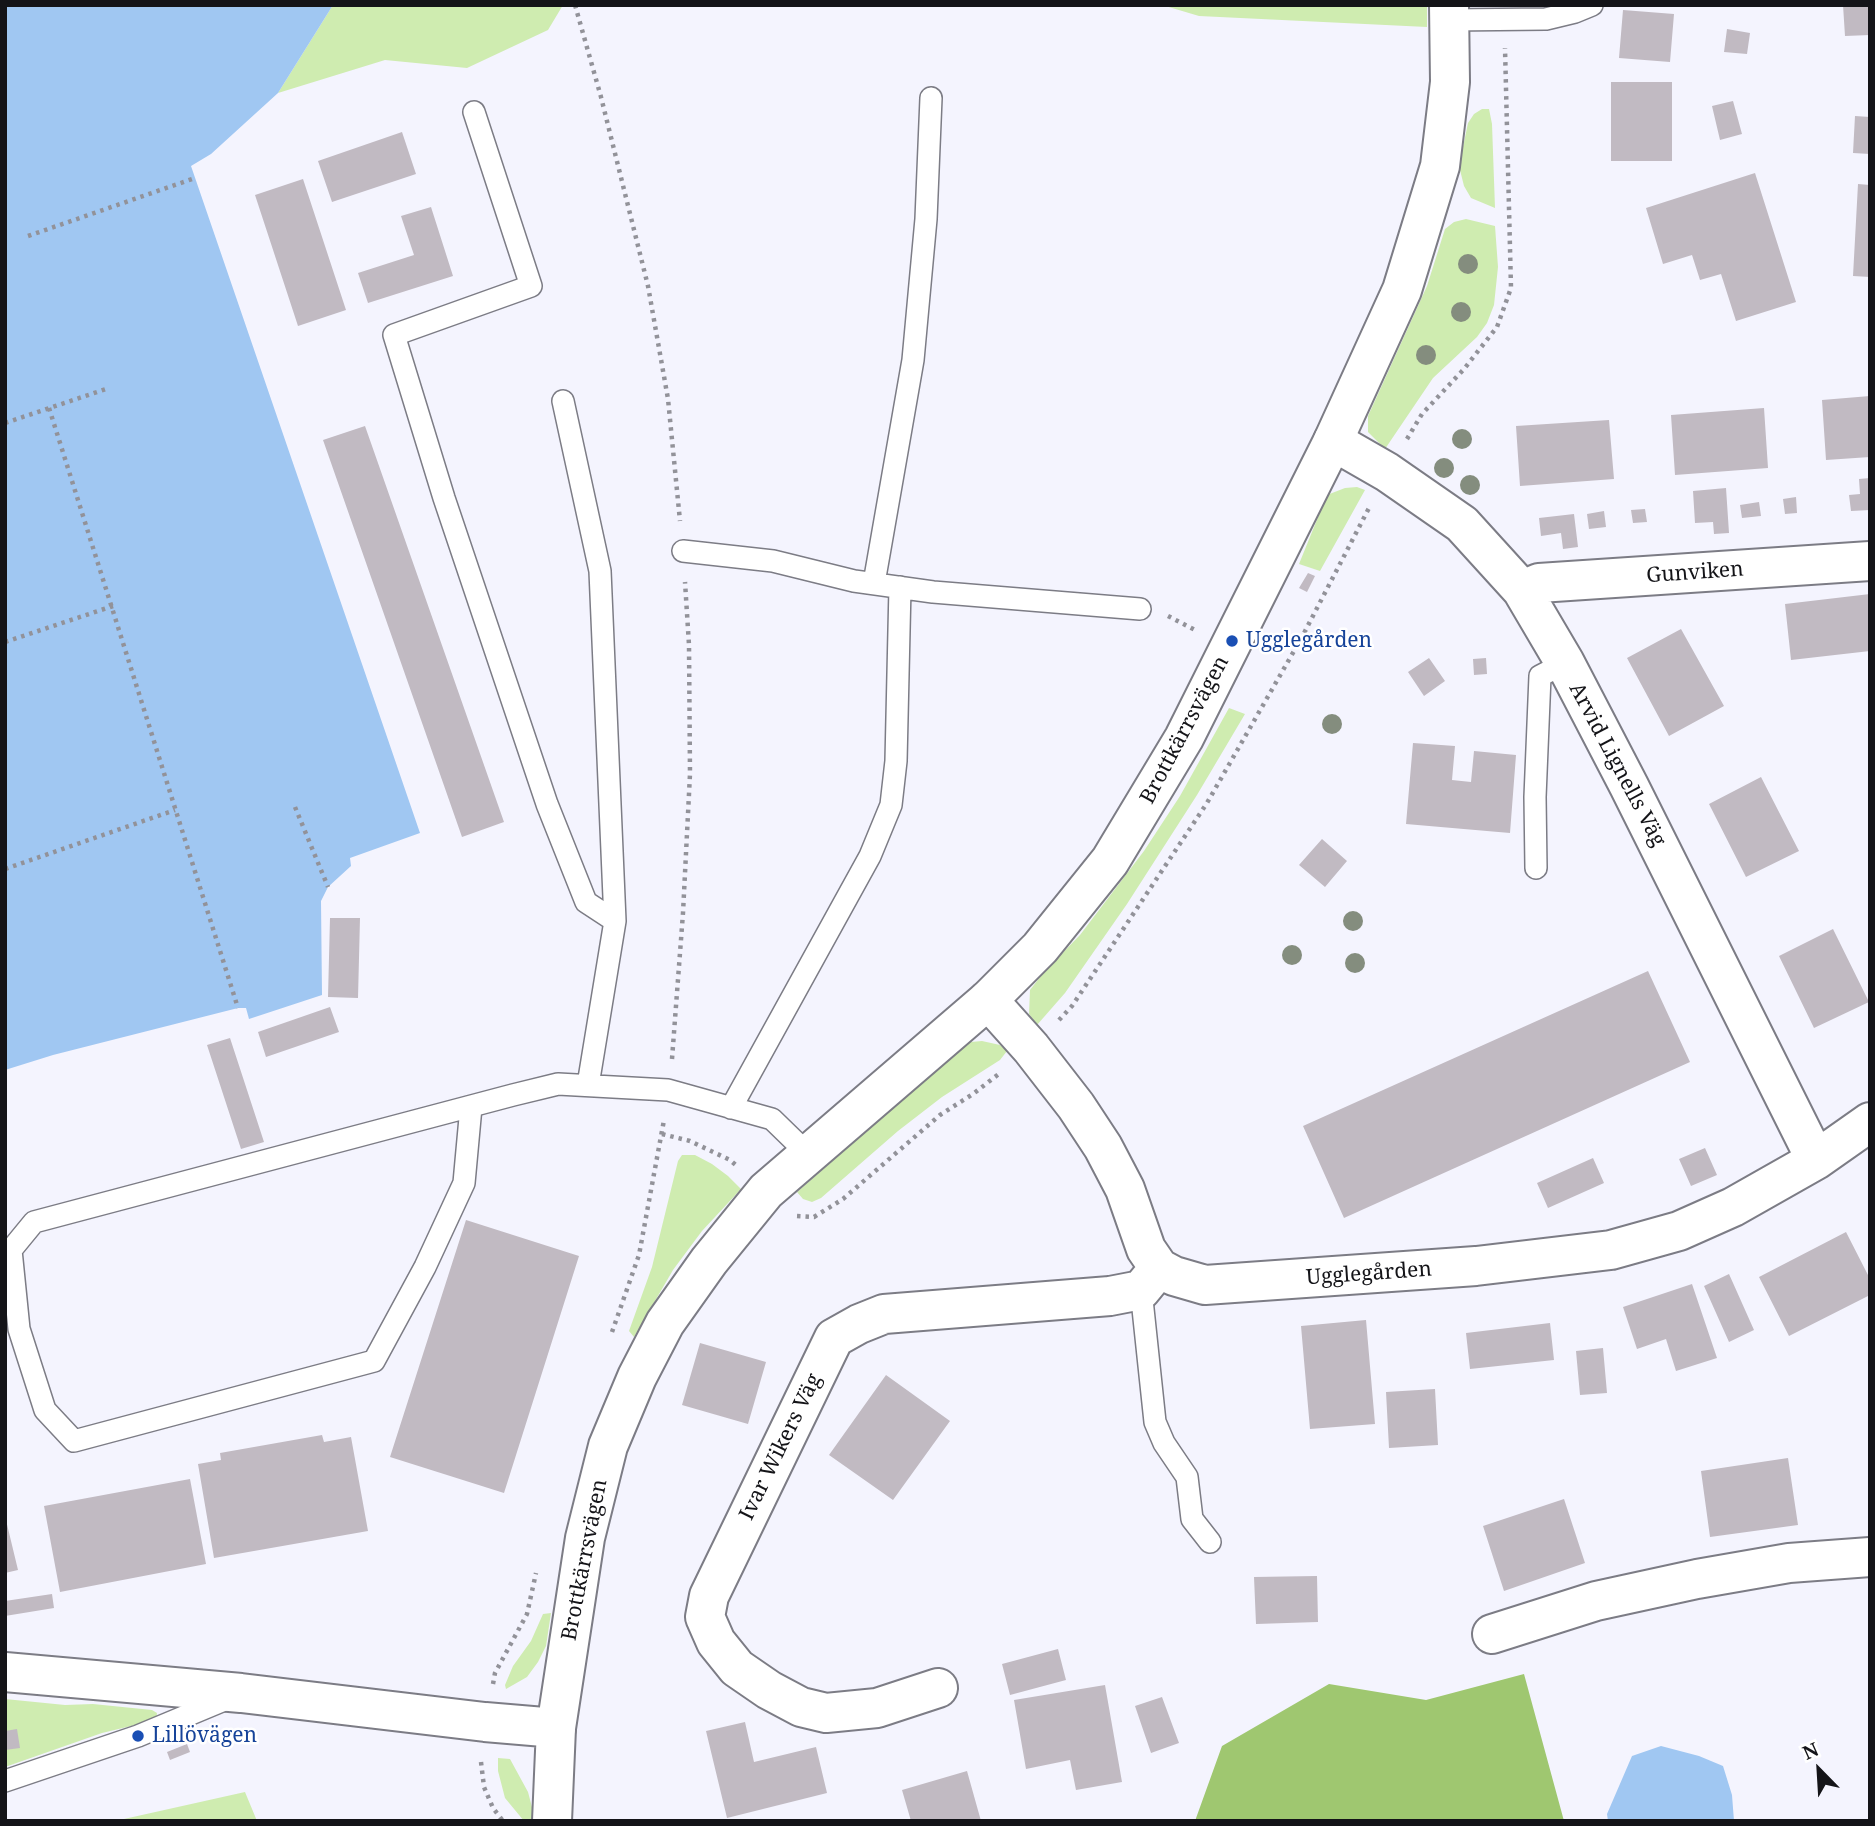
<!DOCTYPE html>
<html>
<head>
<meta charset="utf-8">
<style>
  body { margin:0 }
  #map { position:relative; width:1875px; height:1826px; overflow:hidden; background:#f4f4fe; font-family:"Noto Serif",serif }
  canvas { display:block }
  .frame { position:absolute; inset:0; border:7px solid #141418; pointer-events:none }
  .north { position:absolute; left:1784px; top:1735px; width:70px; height:70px; -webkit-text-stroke:5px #fff; paint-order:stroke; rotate:336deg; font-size:19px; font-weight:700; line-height:28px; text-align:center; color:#141418 }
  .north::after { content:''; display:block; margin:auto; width:24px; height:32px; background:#141418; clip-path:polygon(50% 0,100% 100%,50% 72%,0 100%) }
</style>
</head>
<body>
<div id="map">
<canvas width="1875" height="1826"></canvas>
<div class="frame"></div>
<div class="north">N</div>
</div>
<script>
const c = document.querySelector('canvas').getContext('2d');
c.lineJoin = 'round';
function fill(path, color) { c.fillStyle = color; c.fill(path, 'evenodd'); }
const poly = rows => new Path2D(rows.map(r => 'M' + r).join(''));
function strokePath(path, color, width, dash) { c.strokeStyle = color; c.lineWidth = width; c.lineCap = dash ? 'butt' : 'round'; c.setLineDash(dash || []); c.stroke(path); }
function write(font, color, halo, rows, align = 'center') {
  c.font = font + ' "Noto Serif",serif'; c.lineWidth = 5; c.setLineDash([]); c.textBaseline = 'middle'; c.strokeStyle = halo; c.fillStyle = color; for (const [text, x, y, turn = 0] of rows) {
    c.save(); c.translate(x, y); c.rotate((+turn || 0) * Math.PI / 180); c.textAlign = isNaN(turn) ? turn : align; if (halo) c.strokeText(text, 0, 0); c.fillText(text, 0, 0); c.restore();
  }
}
fill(poly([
  [333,5,563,5,548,30,467,68,385,60,278,93],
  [1162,5,1427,5,1427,27,1199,16],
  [1482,109,1489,109,1492,124,1495,208,1471,198,1464,186,1459,166,1468,123,1474,114],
  [1466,219,1495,226,1498,267,1494,305,1487,323,1477,337,1433,378,1385,449,1368,432,1368,416,1427,286,1445,229,1454,222],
  [1357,487,1365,490,1320,571,1299,564,1327,495,1345,488],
  [1229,708,1245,714,1197,795,1127,904,1065,993,1037,1025,1029,1014,1030,990,1044,972,1080,935,1144,851,1180,796],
  [982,1041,1000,1045,1007,1051,1000,1060,942,1097,898,1131,821,1198,812,1202,803,1199,797,1192,961,1048,971,1042],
  [682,1155,695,1155,712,1164,728,1176,741,1189,702,1231,673,1270,634,1337,629,1331,652,1267,678,1161],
  [551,1613,546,1646,538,1662,527,1677,506,1689,505,1685,513,1666,531,1641,543,1614],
  [5,1699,65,1705,93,1704,152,1710,157,1713,156,1720,102,1733,5,1767],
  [498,1758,510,1759,528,1792,533,1811,532,1821,524,1821,505,1798,498,1771],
  [245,1792,257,1821,115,1821]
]), '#cfecb0');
fill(poly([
  [1524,1674,1564,1821,1195,1821,1222,1746,1329,1684,1426,1700]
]), '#9fc770');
fill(poly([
  [5,5,333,5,278,93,211,154,191,166,420,833,350,858,351,866,328,887,321,901,322,995,249,1019,246,1008,238,1008,53,1055,5,1070],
  [1661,1746,1699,1756,1723,1766,1732,1795,1734,1821,1608,1821,1607,1814,1632,1756]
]), '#a0c7f2');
fill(poly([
  [1843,5,1870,5,1870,35,1845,36],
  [1623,10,1674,14,1670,62,1619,58],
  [1727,29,1750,33,1747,54,1724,52],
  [1611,82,1672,82,1672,161,1611,161],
  [1733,101,1742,134,1720,140,1712,106],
  [1855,116,1870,117,1870,154,1853,153],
  [402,132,416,174,332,202,318,161],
  [1755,173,1796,302,1736,321,1721,274,1700,280,1692,255,1663,264,1646,208],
  [303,179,346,310,298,326,255,195],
  [1858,184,1870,185,1870,277,1853,276],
  [431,207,453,276,368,303,358,273,414,255,401,216],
  [1870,396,1870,457,1826,460,1822,400],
  [1764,408,1768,468,1675,475,1671,415],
  [1609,420,1614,479,1520,486,1516,426],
  [365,426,504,822,462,837,323,440],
  [1870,478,1870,510,1851,511,1849,495,1860,494,1859,479],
  [1726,488,1729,533,1714,534,1713,522,1695,523,1693,491],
  [1796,497,1797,513,1785,514,1783,499],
  [1759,502,1761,516,1742,518,1740,505],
  [1645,509,1647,522,1633,523,1631,510],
  [1604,511,1606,527,1589,529,1587,514],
  [1574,514,1578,547,1563,549,1561,533,1541,536,1539,518],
  [1308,573,1315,576,1307,592,1299,588],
  [1870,594,1870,651,1791,660,1785,604],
  [1681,629,1724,706,1669,736,1627,658],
  [1429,658,1445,681,1424,696,1408,672],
  [1486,658,1487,674,1474,675,1473,659],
  [1413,743,1455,746,1452,780,1471,782,1474,751,1516,755,1510,833,1406,824],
  [1761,777,1799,851,1746,877,1709,804],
  [1322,839,1347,861,1325,887,1299,865],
  [330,918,360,918,358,998,328,997],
  [1833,929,1869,1002,1814,1028,1779,956],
  [1648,971,1690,1062,1344,1218,1303,1126],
  [330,1007,339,1032,266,1057,258,1032],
  [230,1038,264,1142,241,1149,207,1045],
  [1705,1148,1717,1175,1691,1186,1679,1159],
  [1593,1158,1604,1183,1548,1208,1537,1183],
  [466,1220,579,1256,504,1493,390,1457],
  [1846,1232,1870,1279,1870,1295,1789,1336,1759,1277],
  [1729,1274,1754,1330,1729,1342,1704,1286],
  [1692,1284,1717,1358,1676,1371,1666,1339,1637,1349,1623,1307],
  [1366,1320,1375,1424,1310,1429,1301,1326],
  [1550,1323,1554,1360,1470,1369,1466,1333],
  [700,1343,766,1362,748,1424,682,1405],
  [1603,1348,1607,1393,1580,1395,1576,1351],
  [886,1375,950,1421,893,1500,829,1455],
  [1435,1389,1438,1445,1389,1448,1386,1392],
  [322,1435,324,1442,351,1437,368,1531,214,1558,198,1464,221,1460,220,1453],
  [1788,1458,1798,1525,1710,1537,1701,1471],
  [190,1479,206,1564,60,1592,44,1506],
  [1564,1499,1585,1563,1504,1591,1483,1526],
  [5,1516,18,1570,5,1573],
  [1317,1576,1318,1622,1256,1624,1254,1577],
  [52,1594,54,1608,5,1616,5,1601],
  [1058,1649,1066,1680,1010,1695,1002,1664],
  [1105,1685,1122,1782,1076,1790,1070,1760,1026,1769,1014,1700],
  [1162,1697,1179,1743,1151,1753,1135,1706],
  [745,1722,754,1762,816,1747,827,1793,727,1818,706,1731],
  [17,1729,20,1748,5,1750,5,1731],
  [187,1744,190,1752,170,1760,167,1752],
  [967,1771,981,1821,911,1821,902,1790]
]), '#c1bac2');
const lane = poly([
  [1449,20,1546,19,1575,12,1592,5],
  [474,112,531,286,394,335,444,498,547,804,586,902,615,921],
  [563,401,600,571,615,921,588,1085],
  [683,551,773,561,854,581,933,592,1140,609],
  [874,583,913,360,926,219,931,98],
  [1536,868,1535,797,1540,676,1565,663],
  [471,1107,464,1183,425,1267,374,1361,74,1441,45,1410,19,1329,11,1250,34,1222,513,1095,558,1084,668,1090,772,1119,809,1155],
  [731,1108,870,856,891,805,896,761,900,587],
  [1141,1290,1155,1422,1164,1443,1187,1477,1192,1519,1210,1542],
  [5,1781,138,1736,229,1698]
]);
const street = poly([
  [1333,441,1387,472,1462,524,1522,590,1565,663,1629,786,1816,1160],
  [1522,590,1539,583,1870,561],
  [988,1000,1031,1048,1076,1106,1103,1147,1125,1189,1146,1249,1159,1268,1174,1276,1205,1285,1476,1266,1611,1250,1679,1231,1733,1207,1816,1160,1870,1122],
  [1492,1634,1596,1601,1697,1579,1789,1563,1870,1557],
  [5,1672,241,1693,485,1722,556,1728,552,1821],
  [938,1688,877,1708,826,1713,801,1707,769,1690,737,1668,716,1642,705,1617,709,1596,834,1338,859,1324,884,1314,1110,1296,1141,1290,1159,1268]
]);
const secondary = poly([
  [556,1728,585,1538,608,1446,637,1377,665,1323,709,1261,766,1191,988,1000,1040,948,1110,861,1184,738,1333,441,1402,290,1440,166,1450,82,1449,5]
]);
strokePath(lane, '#7c7c85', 24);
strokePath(street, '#7c7c85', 42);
strokePath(secondary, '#7c7c85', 42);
strokePath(poly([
  [575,5,601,97,648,286,668,399,680,521],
  [28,236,195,178],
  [49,408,238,1008],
  [5,423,106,389],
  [1407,439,1422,414,1464,369,1497,327,1511,288,1505,48],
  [1168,616,1195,630],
  [5,642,113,606],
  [295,807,328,887],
  [5,869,175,810],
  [1059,1020,1072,1006,1207,803,1302,637,1369,508],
  [672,1059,683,913,690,774,689,645,685,582],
  [662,1134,690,1141,730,1160,737,1166],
  [797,1216,814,1217,843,1199,940,1115,973,1094,1000,1073],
  [612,1332,639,1255,664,1120],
  [493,1684,495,1673,527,1614,536,1573],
  [481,1762,484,1787,493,1808,503,1821]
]), '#929299', 4.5, [3.5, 5]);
strokePath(lane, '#fff', 21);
strokePath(street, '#fff', 38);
strokePath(secondary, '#fff', 38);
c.fillStyle = '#848d7e';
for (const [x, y] of [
  [1468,264],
  [1461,312],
  [1426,355],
  [1462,439],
  [1444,468],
  [1470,485],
  [1332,724],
  [1353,921],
  [1292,955],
  [1355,963]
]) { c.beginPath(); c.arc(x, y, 10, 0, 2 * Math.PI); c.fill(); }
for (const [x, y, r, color] of [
  [1232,641,7,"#1a4fb4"],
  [138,1736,7,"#1a4fb4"]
]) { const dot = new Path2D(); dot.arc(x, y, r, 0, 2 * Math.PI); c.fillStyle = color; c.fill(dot); strokePath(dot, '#fff', 2.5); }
write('21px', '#141418', '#fff', [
  ["Gunviken",1695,573,-4],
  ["Brottkärrsvägen",1185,730,-62],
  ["Arvid Lignells Väg",1617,765,62],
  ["Ugglegården",1369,1274,-4],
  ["Ivar Wikers Väg",781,1447,-64],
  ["Brottkärrsvägen",585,1560,-79]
]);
write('21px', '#164399', '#fff', [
  ["Ugglegården",1246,641],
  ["Lillövägen",152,1736]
], 'left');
</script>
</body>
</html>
